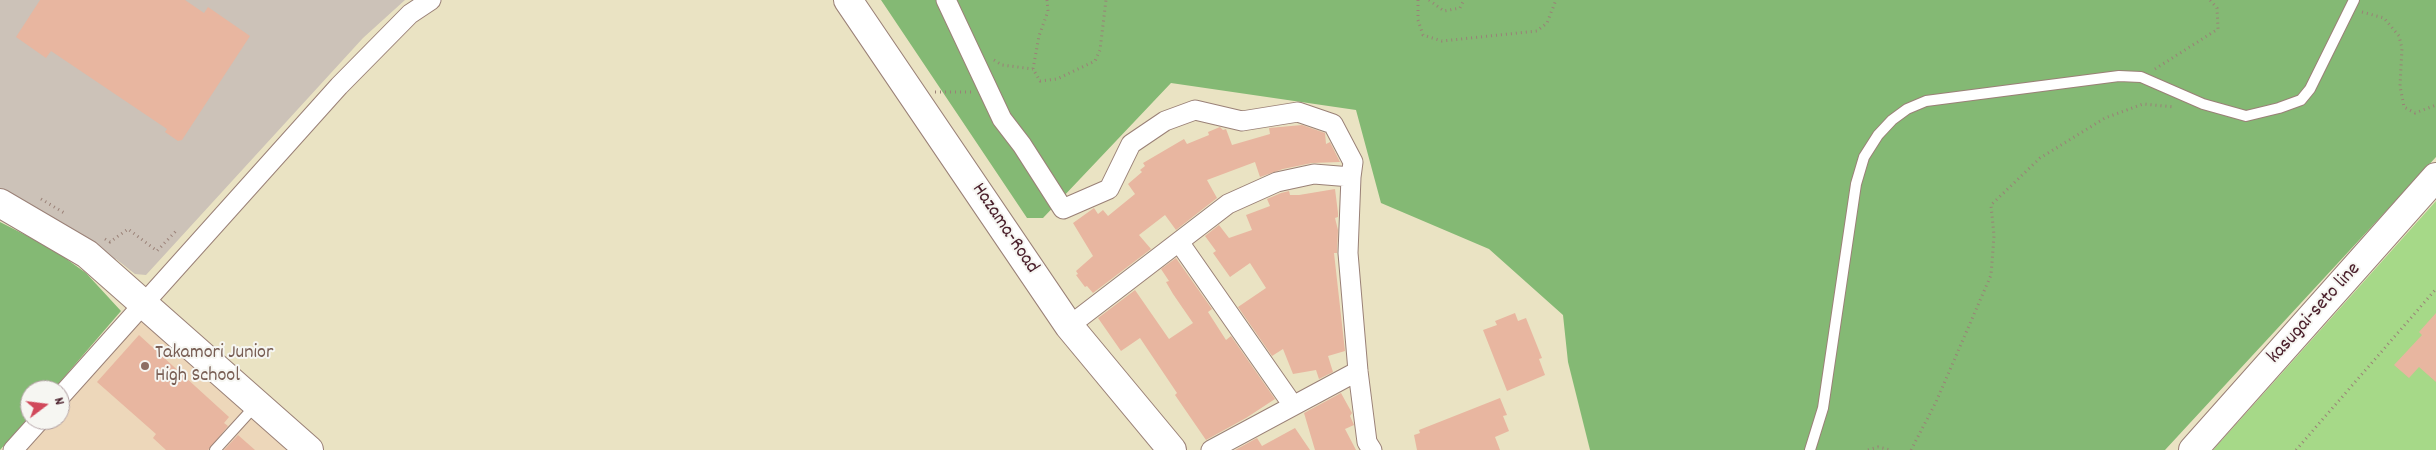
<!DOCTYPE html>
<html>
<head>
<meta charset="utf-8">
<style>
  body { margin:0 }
  #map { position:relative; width:2436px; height:450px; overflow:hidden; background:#eae3c3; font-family:Dekko,sans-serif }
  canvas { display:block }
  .north { position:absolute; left:20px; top:380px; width:50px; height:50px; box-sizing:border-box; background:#f6f6f2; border:1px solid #b1a0a2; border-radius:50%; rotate:75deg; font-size:14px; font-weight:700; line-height:20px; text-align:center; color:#4a1f2b }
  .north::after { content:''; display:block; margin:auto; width:18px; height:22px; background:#d1495b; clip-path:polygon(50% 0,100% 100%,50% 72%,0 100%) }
</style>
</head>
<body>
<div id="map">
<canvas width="2436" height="450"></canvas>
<div class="north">N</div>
</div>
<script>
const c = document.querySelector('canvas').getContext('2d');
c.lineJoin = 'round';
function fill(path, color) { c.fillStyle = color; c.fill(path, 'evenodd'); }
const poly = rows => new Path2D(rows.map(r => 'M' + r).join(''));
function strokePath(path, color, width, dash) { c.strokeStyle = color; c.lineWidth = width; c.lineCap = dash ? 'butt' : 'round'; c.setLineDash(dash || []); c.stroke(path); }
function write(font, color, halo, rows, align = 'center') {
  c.font = font + ' Dekko,sans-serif'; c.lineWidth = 4; c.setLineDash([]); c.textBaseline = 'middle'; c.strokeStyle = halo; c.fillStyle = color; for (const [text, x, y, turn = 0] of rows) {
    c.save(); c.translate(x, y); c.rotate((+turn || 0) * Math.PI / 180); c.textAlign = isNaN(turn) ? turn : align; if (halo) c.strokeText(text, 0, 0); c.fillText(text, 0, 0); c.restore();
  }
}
fill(poly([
  [143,322,287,450,23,450,49,420,60,420,60,408,133,324]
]), '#edd7ba');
fill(poly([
  [0,0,405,0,363,38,146,275,135,274,116,259,112,263,0,192]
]), '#ccc2b8');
fill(poly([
  [2436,201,2436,450,2213,450]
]), '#a6d988');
fill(poly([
  [881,0,2436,0,2436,157,2165,450,1590,450,1568,362,1563,315,1489,249,1381,203,1356,110,1171,83,1043,218,1027,218],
  [0,222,51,248,86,273,121,311,53,390,30,390,30,416,0,450]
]), '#84b974');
fill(poly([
  [40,0,185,0,204,13,208,7,250,36,182,140,178,141,165,132,167,129,51,51,46,58,16,37],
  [1302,125,1325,133,1326,144,1330,142,1340,162,1312,163,1283,169,1260,177,1255,162,1207,180,1217,198,1176,230,1165,215,1139,235,1151,249,1093,293,1087,286,1085,287,1076,275,1078,274,1076,271,1093,256,1073,223,1094,208,1098,214,1103,210,1108,216,1135,194,1128,184,1142,172,1140,170,1145,166,1143,163,1184,139,1187,144,1209,135,1208,132,1220,127,1223,130,1226,129,1232,145,1270,134,1269,128],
  [1335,189,1338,213,1338,217,1335,218,1338,230,1337,253,1334,253,1345,351,1328,356,1333,372,1319,379,1316,370,1293,374,1283,349,1272,356,1238,307,1266,288,1250,263,1230,277,1213,253,1216,251,1205,236,1219,225,1229,238,1252,230,1246,215,1270,206,1267,199,1281,193,1289,191,1290,195,1299,195],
  [1176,258,1212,309,1208,312,1226,340,1231,336,1275,399,1246,418,1206,440,1175,395,1177,393,1140,338,1121,351,1098,318,1135,290,1169,339,1193,323,1173,294,1166,282,1169,281,1161,269],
  [1515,313,1518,321,1526,318,1542,358,1539,359,1545,375,1507,391,1483,330,1497,325,1495,321],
  [2436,313,2436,382,2419,367,2409,378,2394,365,2422,335,2419,332],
  [139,335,229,417,224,423,228,426,208,450,166,450,153,438,156,434,97,382],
  [1341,393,1352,413,1350,416,1354,425,1345,429,1356,450,1315,450,1304,413],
  [1500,398,1507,415,1503,416,1509,431,1495,437,1500,450,1417,450,1414,435,1420,433,1419,430],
  [1295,428,1310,450,1235,450,1257,438,1262,446],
  [238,435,255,450,224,450]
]), '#e8b6a0');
const lane = poly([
  [215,450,256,405],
  [1810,450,1823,408,1856,184,1864,157,1878,135,1892,120,1907,109,1926,101,2119,76,2141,77,2203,104,2246,116,2279,108,2301,100,2310,89,2354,0]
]);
const street = poly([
  [946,0,1002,119,1022,145,1063,209,1109,189,1131,144,1165,121,1195,110,1242,121,1298,112,1333,124,1353,162,1351,177,1348,253,1358,371,1367,442,1372,450],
  [1179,242,1292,404],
  [1069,326,1228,204,1277,182,1314,174,1351,177],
  [60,397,339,86,410,14,431,0],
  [13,450,40,420],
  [1211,450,1358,371]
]);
const secondary = poly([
  [848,0,1069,326,1172,450],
  [0,203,87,254,309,450]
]);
const primary = poly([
  [2193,450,2436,177]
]);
strokePath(lane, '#9a8177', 12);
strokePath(street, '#9a8177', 21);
strokePath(secondary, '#9a8177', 30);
strokePath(primary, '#9a8177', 30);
strokePath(poly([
  [1047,0,1048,11,1039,36,1033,69,1040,81,1057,79,1095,61,1100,50,1106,0],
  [1418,0,1418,20,1423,35,1442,41,1537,31,1547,23,1556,0],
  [1429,0,1444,11,1460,8,1464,0],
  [2362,12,2384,18,2399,36,2402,48,2400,86,2404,107,2415,113,2436,105],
  [994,60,1002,65,1033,69],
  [2155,69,2218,29,2217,8,2210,0],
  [935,92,972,92],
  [41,199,66,214],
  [105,239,110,242,128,229,157,251,176,231],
  [1868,450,1878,447,1891,450],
  [1911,450,1936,402,1991,275,1994,236,1991,205,2040,158,2105,118,2143,104,2175,107],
  [2296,450,2436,289]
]), '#9a8177', 3, [1, 4]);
strokePath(lane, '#fff', 10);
strokePath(street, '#fff', 19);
strokePath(secondary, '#fff', 28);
strokePath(primary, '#fff', 28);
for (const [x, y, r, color] of [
  [145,366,5,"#8d6e63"]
]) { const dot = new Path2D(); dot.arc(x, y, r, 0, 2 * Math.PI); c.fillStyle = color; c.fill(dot); strokePath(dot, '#f6f6f2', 2); }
write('20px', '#4a1f2b', '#f6f6f2', [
  ["Hazama-Road",1004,229,56],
  ["kasugai-seto line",2315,314,-48]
]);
write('20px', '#785e54', '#f6f6f2', [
  ["Takamori Junior",155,354],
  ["High School",155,377]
], 'left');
</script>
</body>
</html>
